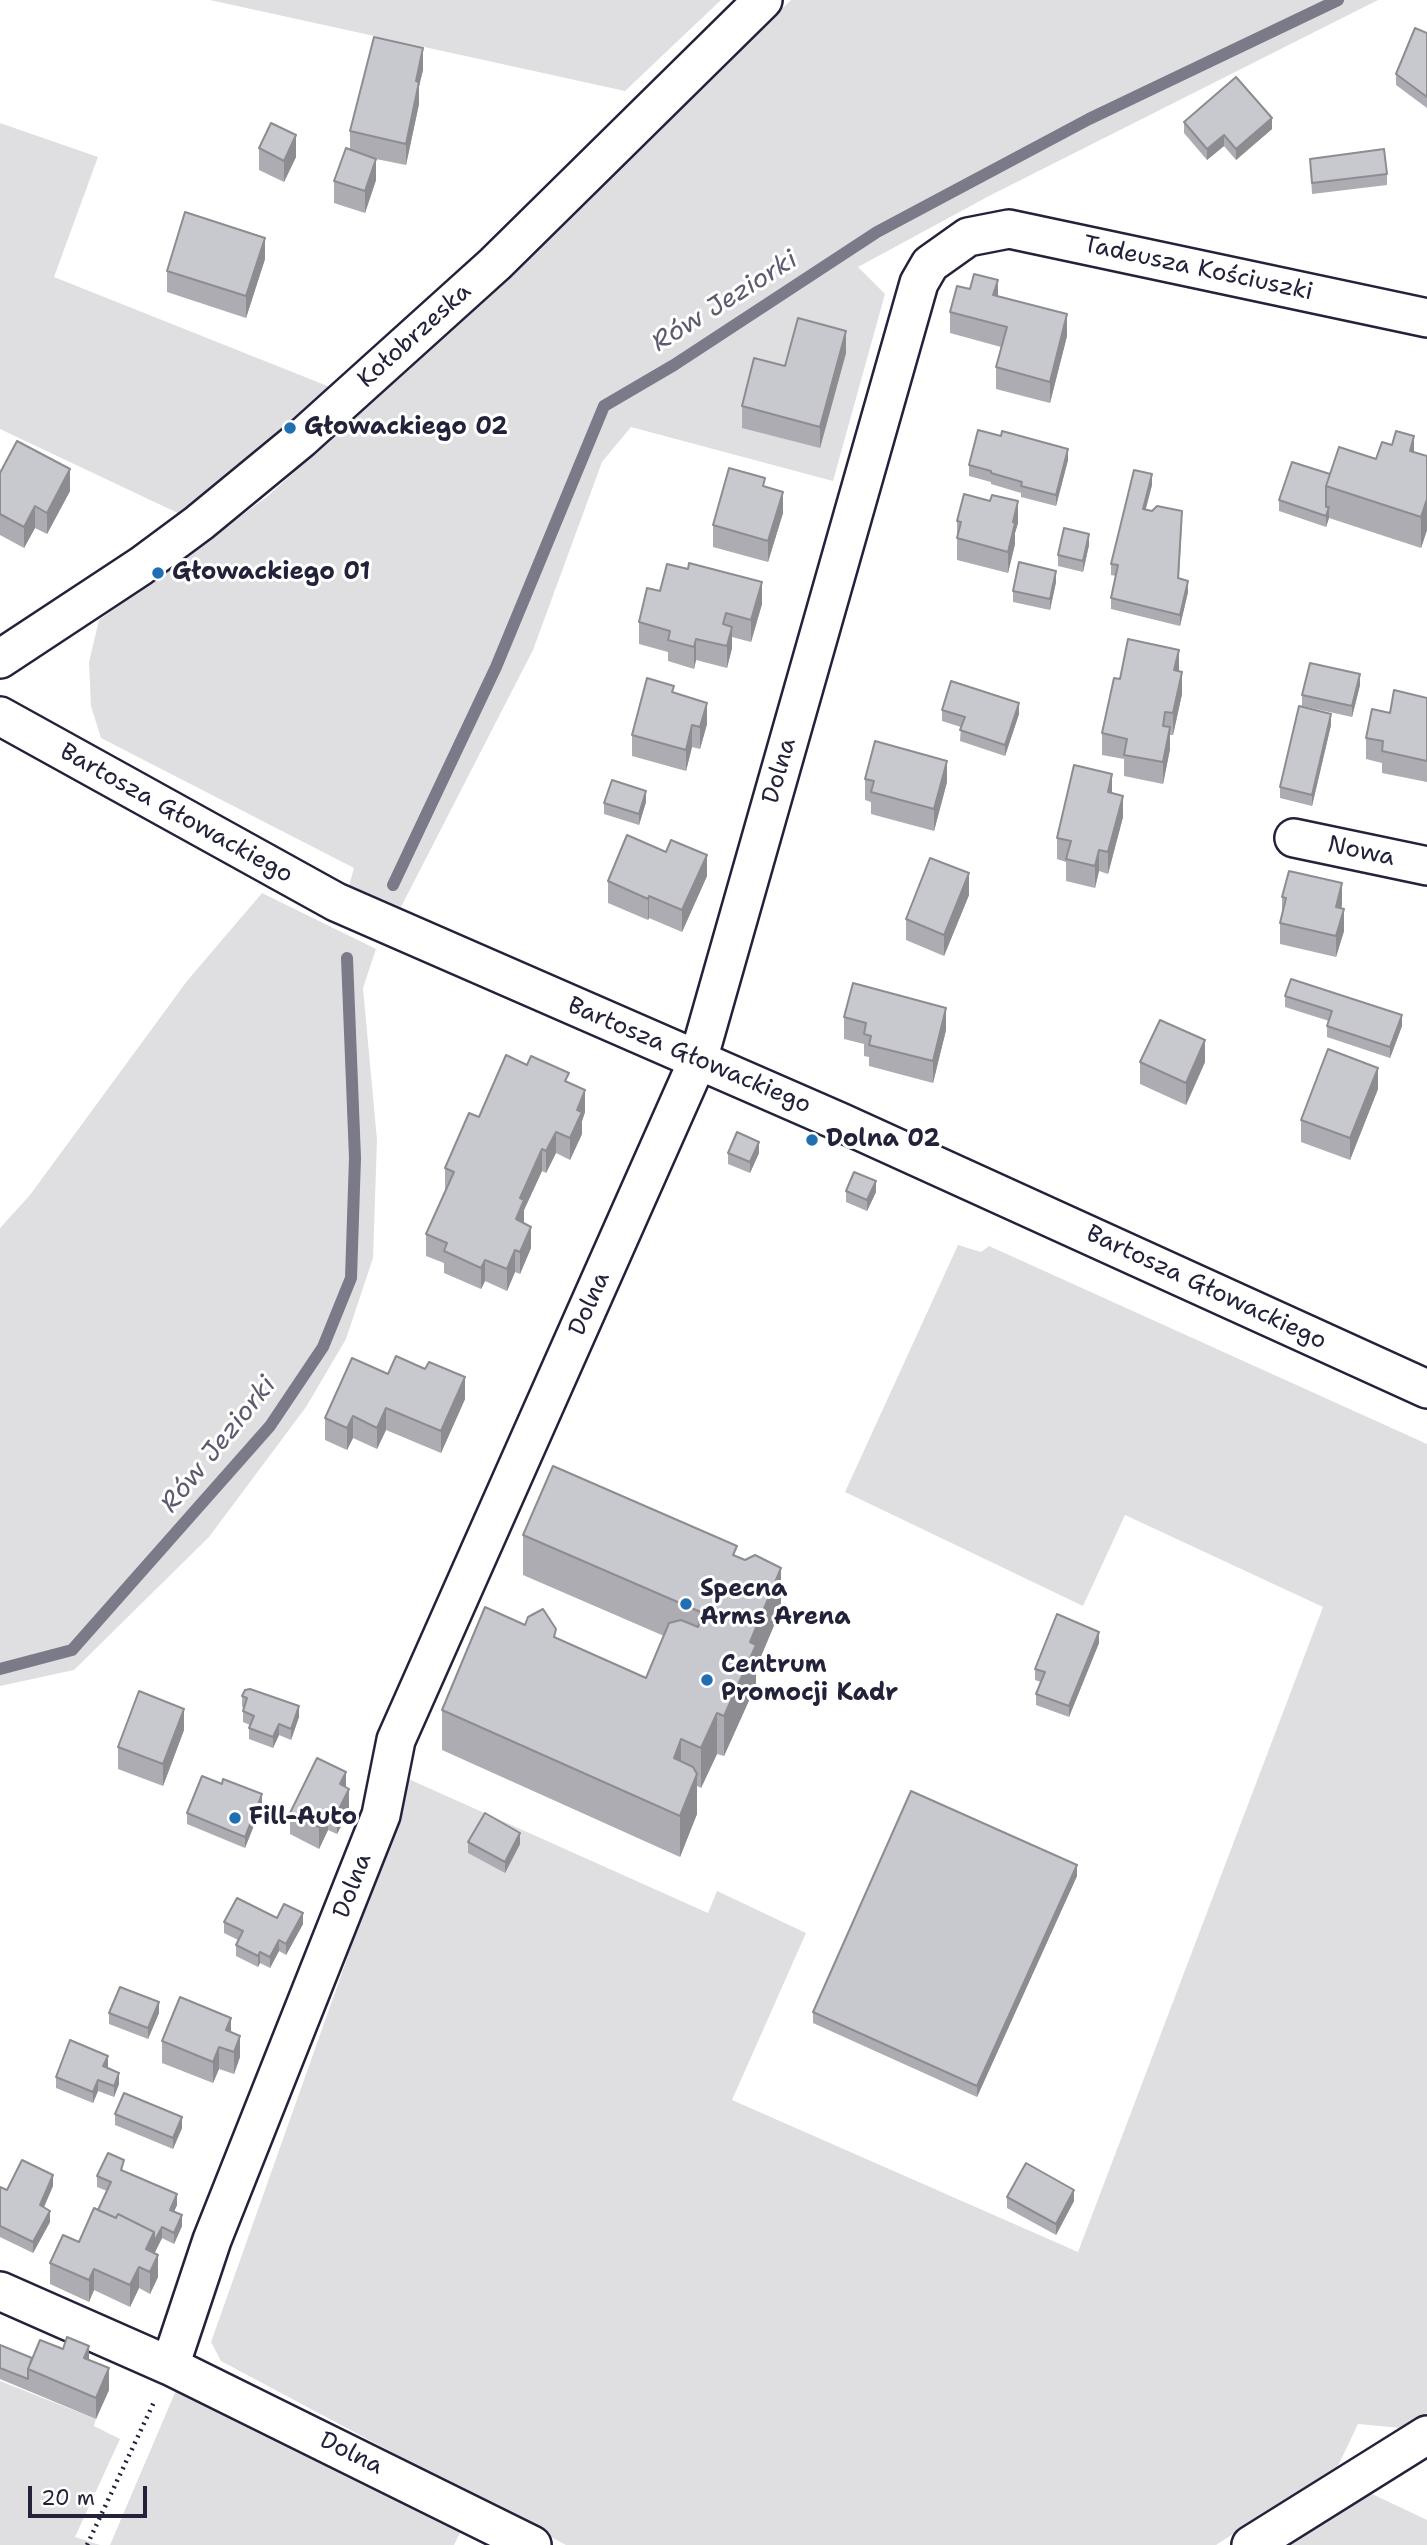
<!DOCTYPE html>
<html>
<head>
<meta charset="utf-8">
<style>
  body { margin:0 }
  #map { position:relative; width:1427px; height:2545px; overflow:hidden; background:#fff; font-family:"Shantell Sans",sans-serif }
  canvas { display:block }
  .scale { position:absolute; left:28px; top:2486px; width:119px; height:32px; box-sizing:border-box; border:4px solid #22223b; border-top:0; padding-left:9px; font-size:21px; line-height:24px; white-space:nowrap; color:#22223b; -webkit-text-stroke:5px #fff; paint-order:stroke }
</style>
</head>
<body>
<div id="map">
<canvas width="1427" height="2545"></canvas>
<div class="scale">20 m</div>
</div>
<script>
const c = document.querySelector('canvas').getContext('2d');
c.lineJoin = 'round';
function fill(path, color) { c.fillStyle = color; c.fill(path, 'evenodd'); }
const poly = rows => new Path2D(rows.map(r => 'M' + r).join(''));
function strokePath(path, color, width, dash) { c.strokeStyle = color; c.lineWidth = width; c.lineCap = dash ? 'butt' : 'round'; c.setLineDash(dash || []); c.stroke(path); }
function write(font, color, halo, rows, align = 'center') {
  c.font = font + ' "Shantell Sans",sans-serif'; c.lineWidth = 6; c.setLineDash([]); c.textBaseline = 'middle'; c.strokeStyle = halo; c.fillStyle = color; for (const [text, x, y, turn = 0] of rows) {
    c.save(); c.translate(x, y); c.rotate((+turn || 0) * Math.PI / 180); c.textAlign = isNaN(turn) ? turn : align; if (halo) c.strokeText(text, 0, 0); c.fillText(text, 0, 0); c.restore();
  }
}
fill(poly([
  [210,0,721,0,625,91],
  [791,0,1378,0,989,196,858,267,885,294,833,481,631,427,602,462,533,650,401,907,349,886,354,868,101,738,91,706,89,662,99,620,268,496,411,365],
  [0,123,98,157,54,277,330,387,182,515,0,429],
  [262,893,376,949,363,988,377,1140,373,1258,346,1339,306,1407,209,1537,74,1670,0,1686,0,1228,30,1195,187,981],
  [958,1245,981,1252,989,1246,1427,1444,1427,2413,1401,2428,1358,2424,1338,2466,1216,2545,566,2545,221,2361,211,2342,399,1812,404,1777,708,1913,717,1891,806,1933,732,2100,1078,2252,1323,1607,1125,1515,1083,1606,845,1492],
  [0,2381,96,2419,94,2426,120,2439,75,2537,100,2545,0,2545],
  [177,2388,462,2529,454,2545,110,2545],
  [1370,2493,1427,2520,1427,2545,1288,2545]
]), '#dfdfe2');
strokePath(poly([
  [393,885,496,667,604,406,674,365,877,232,1089,119,1338,0],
  [0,1669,72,1650,270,1426,323,1347,351,1278,355,1158,347,958]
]), '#7a7a88', 12);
const street = poly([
  [0,659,141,566,199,523,301,439,495,264,763,0],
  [0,716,336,902,840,1122,1427,1389],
  [1294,838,1427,866],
  [0,2291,170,2366,532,2545],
  [170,2366,212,2240,381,1815,396,1740,698,1060,919,283,930,264,968,237,1009,229,1427,318],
  [1251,2545,1427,2435]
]);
strokePath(street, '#22223b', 42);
strokePath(poly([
  [87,2545,155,2400]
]), '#22223b', 4.5, [2, 5]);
strokePath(street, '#fff', 37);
fill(poly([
  [1427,33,1427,108,1396,85,1396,74],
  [423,70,419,86,419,104,406,165,376,159,376,180,365,213,334,203,334,181,350,150,350,131],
  [1184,122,1272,129,1236,160,1224,146,1207,160,1184,133],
  [259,148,296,157,284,182,259,170],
  [1310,159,1387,174,1387,185,1312,194],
  [265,259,246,318,167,292,167,271],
  [998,296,1067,336,1050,403,996,389,996,367,1001,347,950,333,950,312],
  [846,353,820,448,742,428,742,406,785,366],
  [1392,445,1427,456,1427,530,1421,548,1329,518,1326,527,1279,511,1279,500,1330,474,1376,459],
  [1068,460,1056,506,1021,497,1021,493,991,484,991,482,969,476,969,465],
  [0,473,70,491,47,534,35,528,24,548,0,535],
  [1152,485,1145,510,1182,522,1179,578,1188,592,1180,626,1111,609,1111,598,1116,576,1111,575,1111,564],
  [765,487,783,513,768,562,713,547,713,525],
  [957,521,1018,523,1015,533,1015,544,1008,573,957,560],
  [1089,545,1083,572,1058,566,1058,555],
  [1056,582,1050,610,1013,602,1013,591],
  [660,591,762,604,751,642,732,637,732,648,727,668,696,660,694,669,668,661,668,652,639,644,639,622],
  [1179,671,1182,694,1173,735,1170,735,1170,749,1163,784,1124,776,1124,759,1102,755,1102,733],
  [1360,685,1352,717,1302,706,1302,695],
  [674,693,707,724,700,749,692,747,686,771,632,756,632,735],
  [1427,698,1427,782,1382,773,1382,763,1366,759,1366,738,1390,713],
  [942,710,1019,714,1005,756,960,741,961,727,942,721],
  [1331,725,1312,806,1280,798,1280,787],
  [865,779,947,782,934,831,871,814,871,802,865,800],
  [1112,793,1123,817,1108,874,1099,871,1095,888,1066,881,1066,862,1057,859,1057,838],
  [646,802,639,825,604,814,604,803],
  [707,876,682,932,649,918,648,920,608,903,608,881],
  [969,895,944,956,906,940,906,919],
  [1282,897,1342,905,1341,909,1344,931,1336,957,1280,944,1280,923,1282,913],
  [1285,996,1402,1026,1390,1058,1327,1037,1327,1026,1329,1021,1285,1007],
  [844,1017,946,1030,933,1083,869,1066,869,1057,864,1056,864,1044,844,1039],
  [1140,1062,1205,1062,1186,1105,1140,1084],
  [569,1082,585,1112,582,1121,582,1134,570,1160,556,1153,546,1173,542,1171,524,1210,524,1223,531,1248,520,1274,515,1272,507,1291,485,1281,481,1289,444,1273,444,1263,426,1256,426,1234,446,1190,445,1190,445,1168],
  [1378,1089,1350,1160,1301,1142,1301,1120],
  [728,1153,759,1153,750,1173,728,1164],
  [846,1191,876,1192,867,1211,846,1202],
  [388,1374,465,1399,441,1453,386,1430,377,1449,353,1438,347,1450,325,1440,325,1418],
  [523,1535,737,1557,781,1609,756,1668,756,1685,724,1756,717,1754,701,1788,697,1786,697,1814,680,1857,442,1750,442,1710,525,1625,646,1678,664,1636,523,1575],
  [1099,1643,1069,1717,1036,1705,1036,1694,1041,1682,1035,1680,1035,1669],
  [242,1696,299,1717,291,1740,279,1735,273,1748,249,1739,249,1728,250,1725,243,1722,243,1711,244,1708,242,1707],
  [184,1730,163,1786,118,1769,118,1747],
  [346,1788,349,1811,337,1834,328,1830,319,1849,290,1834,290,1813],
  [262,1805,245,1848,187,1824,187,1813],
  [468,1842,520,1844,505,1873,468,1853],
  [1077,1876,977,2097,813,2023,813,2012],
  [277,1918,303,1924,286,1955,279,1951,270,1968,260,1963,258,1967,236,1956,236,1945,238,1940,224,1933,224,1922],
  [109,2013,159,2013,148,2039,109,2024],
  [231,2032,240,2057,234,2074,219,2069,213,2083,162,2063,162,2041],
  [108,2068,119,2084,114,2097,98,2091,93,2103,56,2088,56,2077],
  [115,2114,182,2128,173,2149,115,2125],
  [124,2171,177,2205,174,2211,182,2226,174,2244,162,2238,154,2253,158,2277,150,2294,139,2288,130,2307,94,2290,89,2302,50,2284,50,2263,79,2242,98,2210,107,2191,97,2187,97,2176],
  [53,2186,44,2207,50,2222,33,2253,0,2237,0,2187,7,2190],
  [1007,2197,1074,2201,1056,2235,1007,2208],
  [0,2345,32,2358,63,2349,89,2360,109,2390,96,2419,0,2379]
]), '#acacb2');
fill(poly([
  [423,48,423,70,419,86,419,104,406,165,406,144,416,81],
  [1272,118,1272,129,1236,160,1236,149],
  [296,135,296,157,284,182,284,161],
  [1224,135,1224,146,1207,160,1207,149],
  [376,159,376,180,365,213,365,191],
  [265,238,265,259,246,318,246,296],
  [998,280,998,302,993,295],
  [1067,314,1067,336,1050,403,1050,382],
  [846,331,846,353,820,448,820,427],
  [1414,436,1414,468,1410,451],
  [1068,449,1068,460,1056,506,1056,495],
  [70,469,70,491,47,534,47,513],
  [1152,474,1152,485,1143,520,1143,509],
  [783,492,783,513,768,562,768,541],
  [1427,499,1427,530,1421,548,1421,517],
  [1018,501,1018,523,1015,533,1015,544,1008,573,1008,552,1013,522],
  [35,506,35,528,24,548,24,527],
  [1329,507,1329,518,1326,527,1326,516],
  [1089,534,1089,545,1083,572,1083,561],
  [1056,571,1056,582,1050,610,1050,599],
  [1188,581,1188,592,1180,626,1180,615],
  [762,582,762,604,751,642,751,620],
  [732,627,732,648,727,668,727,646],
  [696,639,696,660,694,669,694,647],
  [1179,650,1179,671,1174,670],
  [1182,672,1182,694,1173,735,1173,713],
  [1360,674,1360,685,1352,717,1352,706],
  [707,703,707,724,700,749,700,727],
  [1019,703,1019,714,1005,756,1005,745],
  [1331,714,1331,725,1312,806,1312,795],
  [692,725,692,747,686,771,686,750],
  [1170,727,1170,749,1163,784,1163,762],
  [947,761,947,782,934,831,934,809],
  [1112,774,1112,796,1108,792],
  [646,791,646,802,639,825,639,814],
  [1123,796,1123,817,1108,874,1108,852],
  [1099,850,1099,871,1095,888,1095,866],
  [707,855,707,876,682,932,682,910],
  [969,873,969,895,944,956,944,935],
  [1342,883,1342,905,1336,929,1336,907],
  [649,896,649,918,648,920,648,899],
  [1344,909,1344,931,1336,957,1336,936],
  [946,1008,946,1030,933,1083,933,1061],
  [1402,1015,1402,1026,1390,1058,1390,1047],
  [1205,1040,1205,1062,1186,1105,1186,1083],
  [1378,1068,1378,1089,1350,1160,1350,1138],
  [585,1090,585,1112,582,1121,582,1134,570,1160,570,1138,577,1110],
  [556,1132,556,1153,546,1173,546,1151],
  [759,1142,759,1153,750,1173,750,1162],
  [542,1149,542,1171,524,1210,524,1222,516,1241,516,1219,520,1198],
  [876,1181,876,1192,867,1211,867,1200],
  [531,1227,531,1248,520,1274,520,1252],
  [515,1250,515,1272,507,1291,507,1269],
  [485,1260,485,1281,481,1289,481,1268],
  [465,1377,465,1399,441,1453,441,1431],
  [386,1408,386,1430,377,1449,377,1428],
  [353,1416,353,1438,347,1450,347,1428],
  [781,1568,781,1609,756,1668,756,1685,724,1756,724,1716,750,1642],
  [1099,1632,1099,1643,1069,1717,1069,1706],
  [299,1706,299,1717,291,1740,291,1729],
  [184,1709,184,1730,163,1786,163,1764],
  [717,1713,717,1754,701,1788,701,1748],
  [279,1724,279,1735,273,1748,273,1737],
  [681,1739,681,1779,674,1758],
  [346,1772,346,1794,340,1784],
  [697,1774,697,1814,680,1857,680,1816],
  [349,1789,349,1811,337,1834,337,1813],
  [262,1794,262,1805,245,1848,245,1837],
  [328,1809,328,1830,319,1849,319,1827],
  [520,1833,520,1844,505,1873,505,1862],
  [1077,1865,1077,1876,977,2097,977,2086],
  [303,1913,303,1924,286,1955,286,1944],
  [279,1940,279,1951,270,1968,270,1957],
  [260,1952,260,1963,258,1967,258,1956],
  [159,2002,159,2013,148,2039,148,2028],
  [231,2018,231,2039,226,2052,226,2030],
  [240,2036,240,2057,234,2074,234,2052],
  [219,2047,219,2069,213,2083,213,2062],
  [108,2056,108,2067,103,2077,103,2066],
  [119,2073,119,2084,114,2097,114,2086],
  [98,2080,98,2091,93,2103,93,2092],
  [182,2117,182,2128,173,2149,173,2138],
  [53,2175,53,2186,40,2216,40,2205],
  [1074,2190,1074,2201,1056,2235,1056,2224],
  [177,2194,177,2205,170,2221,170,2210],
  [50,2211,50,2222,33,2253,33,2242],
  [182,2215,182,2226,174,2244,174,2233],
  [162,2227,162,2238,146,2271,146,2249,154,2232],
  [158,2255,158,2277,150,2294,150,2272],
  [139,2267,139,2288,130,2307,130,2285],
  [94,2269,94,2290,89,2302,89,2280],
  [89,2346,89,2368,84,2358],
  [109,2368,109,2390,96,2419,96,2398]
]), '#8c8c91');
const building = poly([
  [1415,28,1427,33,1427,97,1396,74,1415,28],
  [374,37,423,48,416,81,419,82,406,144,350,131,374,37],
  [1236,77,1272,118,1236,149,1224,135,1207,149,1184,122,1236,77],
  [271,123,296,135,284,161,259,148,271,123],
  [346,148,376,159,365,191,334,181,346,148],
  [1384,149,1387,174,1312,183,1310,159,1384,149],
  [185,212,265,238,246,296,167,271,185,212],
  [974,274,998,280,993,295,1067,314,1050,382,996,367,1007,327,950,312,957,286,970,289,974,274],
  [798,318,846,331,820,427,742,406,754,358,785,366,798,318],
  [978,430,1001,436,1002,431,1068,449,1056,495,1021,486,1022,482,991,473,991,471,969,465,978,430],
  [1396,431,1414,436,1410,451,1427,456,1427,499,1421,517,1326,486,1339,447,1376,459,1382,442,1392,445,1396,431],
  [17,441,70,469,47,513,35,506,24,527,0,514,0,473,17,441],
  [1292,462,1330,474,1326,486,1326,507,1329,507,1326,516,1279,500,1292,462],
  [729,468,765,478,763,486,783,492,768,541,713,525,729,468],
  [1134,470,1152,474,1143,509,1152,511,1157,506,1182,511,1178,578,1188,581,1180,615,1111,598,1118,565,1111,564,1134,470],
  [964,494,990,501,992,495,1018,501,1013,522,1015,523,1008,552,957,538,961,522,957,521,964,494],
  [1064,528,1089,534,1083,561,1058,555,1064,528],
  [1019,562,1056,571,1050,599,1013,591,1019,562],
  [689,563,762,582,751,620,726,613,723,624,732,627,727,646,696,639,694,647,668,640,670,631,639,622,647,588,660,591,667,564,688,569,689,563],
  [1128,639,1179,650,1174,670,1182,672,1173,713,1165,712,1163,726,1170,727,1163,762,1124,755,1127,739,1102,733,1114,678,1120,679,1128,639],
  [1310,663,1360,674,1352,706,1302,695,1310,663],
  [647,678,674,686,672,692,707,703,700,727,692,725,686,750,632,735,647,678],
  [951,681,1019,703,1005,745,960,730,965,717,942,710,951,681],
  [1394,690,1427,698,1427,761,1382,751,1383,741,1366,738,1372,709,1390,713,1394,690],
  [1299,706,1331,714,1312,795,1280,787,1299,706],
  [875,741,947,761,934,809,871,792,874,781,865,779,875,741],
  [1074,765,1112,774,1108,792,1123,796,1108,852,1099,850,1095,866,1066,859,1071,841,1057,838,1074,765],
  [612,780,646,791,639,814,604,803,612,780],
  [627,835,666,852,671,840,707,855,682,910,649,896,648,899,608,881,627,835],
  [930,858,969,873,944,935,906,919,930,858],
  [1289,871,1342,883,1336,907,1344,909,1336,936,1280,923,1286,898,1282,897,1289,871],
  [1291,979,1402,1015,1390,1047,1327,1026,1332,1011,1285,996,1291,979],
  [853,983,946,1008,933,1061,869,1045,871,1036,864,1034,866,1023,844,1017,853,983],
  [1160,1020,1205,1040,1186,1083,1140,1062,1160,1020],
  [1328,1049,1378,1068,1350,1138,1301,1120,1328,1049],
  [506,1055,527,1065,531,1056,569,1073,565,1081,585,1090,577,1110,582,1112,570,1138,556,1132,546,1151,542,1149,520,1198,524,1200,516,1219,531,1227,520,1252,515,1250,507,1269,485,1260,481,1268,444,1251,447,1243,426,1234,454,1172,445,1168,469,1113,479,1117,506,1055],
  [737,1132,759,1142,750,1162,728,1153,737,1132],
  [854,1172,876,1181,867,1200,846,1191,854,1172],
  [396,1356,425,1369,429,1362,465,1377,441,1431,386,1408,377,1428,353,1416,347,1428,325,1418,352,1358,388,1374,396,1356],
  [553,1466,737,1546,733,1555,745,1560,755,1555,781,1568,750,1642,756,1645,724,1716,717,1713,701,1748,681,1739,674,1758,693,1767,697,1774,680,1816,442,1710,485,1607,525,1625,528,1617,543,1609,556,1629,554,1637,646,1678,669,1623,681,1620,698,1627,703,1613,523,1535,553,1466],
  [1057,1614,1099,1632,1069,1706,1036,1694,1045,1672,1035,1669,1057,1614],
  [250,1689,299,1706,291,1729,279,1724,273,1737,249,1728,254,1716,243,1711,247,1698,242,1696,245,1690,250,1689],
  [139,1691,184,1709,163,1764,118,1747,139,1691],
  [317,1758,346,1772,340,1784,349,1789,337,1813,328,1809,319,1827,290,1813,317,1758],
  [202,1776,222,1784,223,1779,262,1794,245,1837,187,1813,202,1776],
  [911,1791,1077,1865,977,2086,813,2012,911,1791],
  [485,1813,520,1833,505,1862,468,1842,485,1813],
  [237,1898,277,1918,284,1904,303,1913,286,1944,279,1940,270,1957,260,1952,258,1956,236,1945,243,1931,224,1922,237,1898],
  [120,1987,159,2002,148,2028,109,2013,120,1987],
  [180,1997,231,2018,226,2030,240,2036,234,2052,219,2047,213,2062,162,2041,180,1997],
  [70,2040,108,2056,103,2066,119,2073,114,2086,98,2080,93,2092,56,2077,70,2040],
  [124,2093,182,2117,173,2138,115,2114,124,2093],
  [108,2153,124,2160,121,2170,177,2194,170,2210,182,2215,174,2233,162,2227,154,2242,154,2232,118,2214,116,2218,98,2210,111,2182,97,2176,108,2153],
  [22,2160,53,2175,40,2205,50,2211,33,2242,0,2226,0,2187,7,2190,22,2160],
  [1026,2163,1074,2190,1056,2224,1007,2197,1026,2163],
  [94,2208,116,2218,118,2214,154,2232,146,2249,158,2255,150,2272,139,2267,130,2285,94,2269,89,2280,50,2263,63,2235,79,2242,94,2208],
  [67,2337,89,2346,84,2358,109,2368,96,2398,28,2369,40,2340,63,2349,67,2337],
  [0,2345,32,2358,28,2369,28,2379,0,2368,0,2345]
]);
fill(building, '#c8c8cf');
strokePath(building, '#8c8c91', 2);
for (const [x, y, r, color] of [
  [290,428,7,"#1f6fb2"],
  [158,573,7,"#1f6fb2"],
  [812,1140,7,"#1f6fb2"],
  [686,1604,7,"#1f6fb2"],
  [707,1680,7,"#1f6fb2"],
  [235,1818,7,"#1f6fb2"]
]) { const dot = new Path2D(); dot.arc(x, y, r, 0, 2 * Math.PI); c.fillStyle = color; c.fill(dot); strokePath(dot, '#fff', 2.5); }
write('24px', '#22223b', '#fff', [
  ["Tadeusza Kościuszki",1198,269,12],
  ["Kołobrzeska",415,336,-42],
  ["Dolna",780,771,-74],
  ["Bartosza Głowackiego",176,814,29],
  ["Nowa",1361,852,12],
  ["Bartosza Głowackiego",689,1056,23],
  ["Bartosza Głowackiego",1206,1288,25],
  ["Dolna",590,1304,-66],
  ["Dolna",353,1886,-69],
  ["Dolna",351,2454,26]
]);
write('bold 24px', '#22223b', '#fff', [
  ["Głowackiego 02",304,428],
  ["Głowackiego 01",172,573],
  ["Dolna 02",826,1140],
  ["Specna",700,1590],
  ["Arms Arena",700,1618],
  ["Centrum",721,1666],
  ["Promocji Kadr",721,1694],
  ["Fill-Auto",249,1818]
], 'left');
write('italic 26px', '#5c5c6f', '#fff', [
  ["Rów Jeziorki",725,302,-32],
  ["Rów Jeziorki",219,1445,-51]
]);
</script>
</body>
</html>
